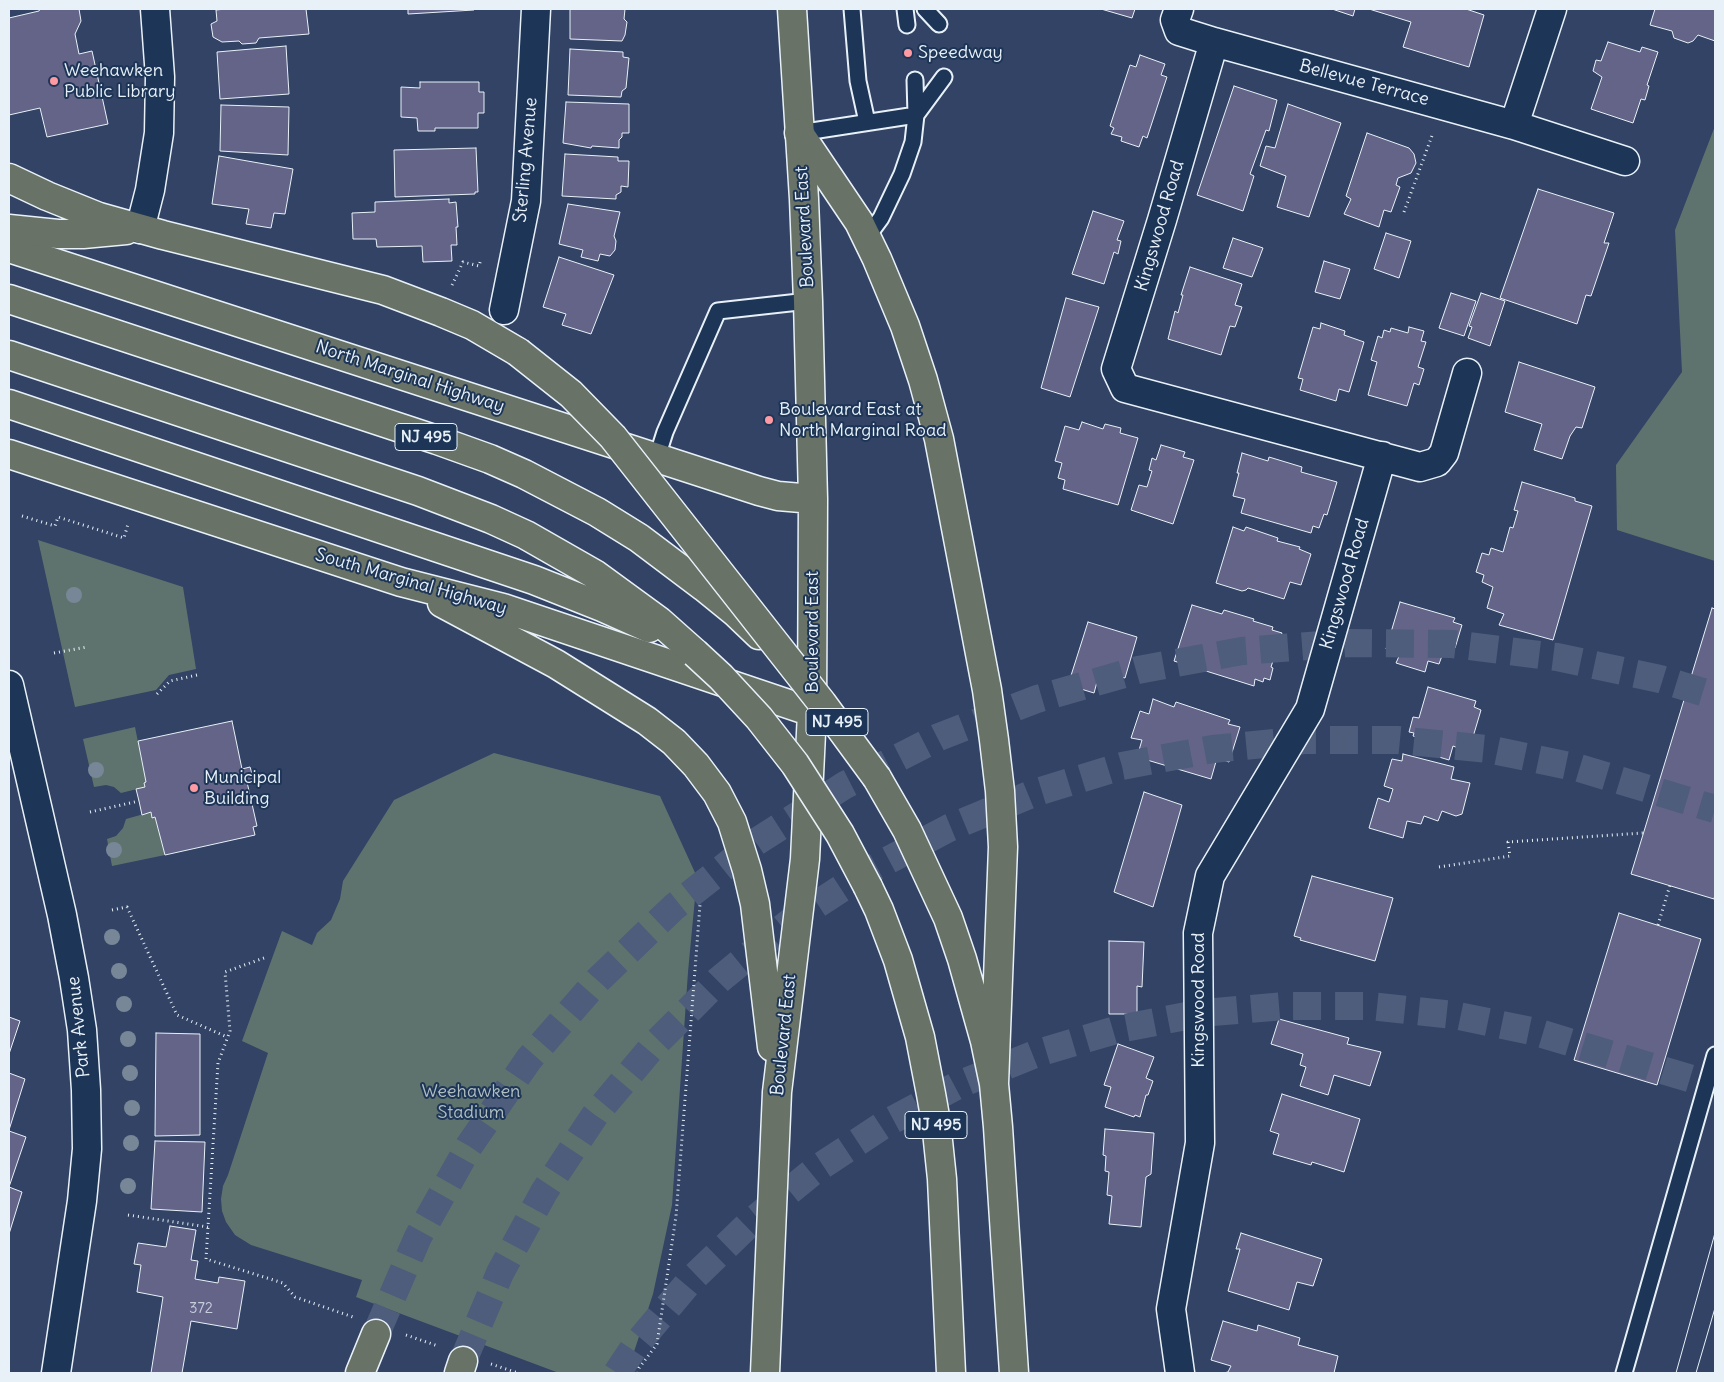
<!DOCTYPE html>
<html>
<head>
<meta charset="utf-8">
<style>
  body { margin:0 }
  #map { position:relative; width:1724px; height:1382px; overflow:hidden; background:#324365; font-family:Delius,sans-serif }
  canvas { display:block }
  .frame { position:absolute; inset:0; border:10px solid #e8f1f8; pointer-events:none }
</style>
</head>
<body>
<div id="map">
<canvas width="1724" height="1382"></canvas>
<div class="frame"></div>
</div>
<script>
const c = document.querySelector('canvas').getContext('2d');
c.lineJoin = 'round';
function fill(path, color) { c.fillStyle = color; c.fill(path, 'evenodd'); }
const poly = rows => new Path2D(rows.map(r => 'M' + r).join(''));
function strokePath(path, color, width, dash) { c.strokeStyle = color; c.lineWidth = width; c.lineCap = dash ? 'butt' : 'round'; c.setLineDash(dash || []); c.stroke(path); }
function write(font, color, halo, rows, align = 'center') {
  c.font = font + ' Delius,sans-serif'; c.lineWidth = 4; c.setLineDash([]); c.textBaseline = 'middle'; c.strokeStyle = halo; c.fillStyle = color; for (const [text, x, y, turn = 0] of rows) {
    c.save(); c.translate(x, y); c.rotate((+turn || 0) * Math.PI / 180); c.textAlign = isNaN(turn) ? turn : align; if (halo) c.strokeText(text, 0, 0); c.fillText(text, 0, 0); c.restore();
  }
}
fill(poly([
  [1715,126,1715,561,1617,530,1616,465,1682,372,1675,230],
  [38,540,183,587,196,669,169,675,156,690,75,707],
  [135,727,146,782,145,787,121,793,114,787,106,785,94,787,83,739],
  [494,753,660,796,697,877,688,972,672,1205,653,1294,627,1373,559,1373,356,1297,362,1280,251,1245,235,1235,226,1222,222,1211,221,1199,223,1186,228,1175,268,1053,242,1041,282,931,312,945,317,933,331,920,340,899,343,881,394,800],
  [151,812,152,818,155,817,165,855,112,866,107,839,116,836,123,828,126,819]
]), '#5f736e');
const building = poly([
  [40,9,79,9,81,21,75,34,79,54,92,51,108,124,47,137,40,108,9,115,9,18,39,11,40,9],
  [226,9,306,9,309,34,259,38,256,43,242,44,239,41,222,42,213,37,211,24,217,21,216,10,226,9],
  [408,9,474,9,474,10,408,14,408,9],
  [570,9,625,9,624,19,627,22,625,35,622,41,570,39,570,9],
  [1101,9,1135,9,1132,18,1101,9],
  [1332,9,1355,9,1353,16,1332,9],
  [1369,9,1466,9,1484,15,1469,67,1403,47,1411,22,1369,9],
  [1655,9,1715,9,1715,41,1698,35,1693,41,1688,43,1674,38,1672,31,1650,25,1655,9],
  [1608,42,1640,52,1642,47,1658,52,1647,85,1649,86,1645,100,1641,99,1633,123,1591,109,1602,77,1593,71,1596,60,1601,61,1608,42],
  [286,46,289,94,220,99,217,52,286,46],
  [570,49,623,52,623,57,629,58,626,88,622,91,621,97,568,95,570,49],
  [1140,55,1165,64,1161,75,1167,77,1147,138,1143,136,1139,147,1121,141,1122,137,1111,134,1114,128,1110,126,1130,65,1136,67,1140,55],
  [420,82,479,82,479,92,484,92,484,113,478,113,478,128,435,128,435,131,418,131,417,118,401,117,401,87,420,88,420,82],
  [1234,86,1277,100,1269,131,1266,130,1250,174,1254,176,1243,211,1197,195,1234,86],
  [566,102,629,104,629,133,622,133,622,137,619,140,619,148,592,146,591,148,563,143,566,102],
  [1288,104,1341,123,1309,217,1277,207,1286,176,1260,166,1266,146,1275,148,1288,104],
  [221,105,289,107,288,155,220,151,221,105],
  [1367,133,1409,148,1414,154,1416,163,1411,173,1398,178,1396,185,1400,187,1391,212,1384,210,1379,227,1344,214,1351,199,1346,196,1367,133],
  [476,148,478,192,475,192,475,194,395,197,394,150,476,148],
  [565,154,618,157,618,161,629,161,628,187,621,186,621,192,616,195,616,199,562,196,565,154],
  [219,156,293,169,285,214,274,213,271,228,246,224,249,209,212,204,219,156],
  [1538,189,1614,213,1604,243,1609,243,1591,296,1586,295,1577,324,1500,298,1538,189],
  [449,199,449,203,456,202,458,227,456,227,457,245,451,245,452,261,423,262,422,246,377,247,376,239,353,239,352,213,375,212,375,202,449,199],
  [568,204,620,212,614,236,616,241,615,250,610,256,600,254,598,261,581,257,583,250,559,244,568,204],
  [1093,211,1124,221,1117,240,1121,241,1118,254,1114,252,1104,284,1072,274,1093,211],
  [1386,233,1411,241,1399,278,1374,269,1386,233],
  [1233,238,1263,248,1252,277,1223,268,1233,238],
  [559,257,614,275,591,334,562,325,566,314,543,307,559,257],
  [1324,261,1350,269,1340,299,1315,292,1324,261],
  [1190,267,1242,284,1235,305,1242,307,1235,327,1230,326,1221,355,1168,339,1175,311,1178,313,1183,295,1181,295,1190,267],
  [1451,293,1476,301,1464,336,1439,328,1451,293],
  [1481,293,1505,301,1490,346,1468,338,1472,327,1469,326,1481,293],
  [1066,298,1099,307,1070,397,1041,388,1066,298],
  [1321,323,1345,331,1344,335,1364,342,1349,392,1339,389,1336,401,1300,390,1303,379,1298,378,1313,327,1320,329,1321,323],
  [1409,327,1424,331,1421,341,1426,342,1418,367,1424,369,1419,385,1414,383,1407,406,1368,395,1377,362,1371,360,1378,336,1382,338,1384,330,1390,332,1391,328,1408,333,1409,327],
  [1519,362,1595,387,1582,428,1576,427,1570,436,1562,459,1534,450,1542,424,1505,412,1519,362],
  [1082,422,1103,429,1105,424,1121,428,1120,433,1138,438,1118,505,1063,489,1065,480,1058,478,1062,463,1055,461,1065,426,1079,430,1082,422],
  [1161,445,1185,452,1183,457,1194,460,1173,524,1131,510,1139,485,1147,487,1152,471,1149,470,1152,458,1156,460,1161,445],
  [1242,453,1268,461,1269,457,1302,467,1301,472,1337,482,1327,515,1324,514,1319,528,1313,526,1311,533,1241,513,1245,499,1233,496,1239,473,1237,473,1242,453],
  [1522,482,1575,498,1575,501,1592,506,1553,640,1499,625,1504,614,1487,608,1493,587,1482,582,1484,575,1476,572,1482,553,1489,555,1491,548,1503,552,1510,527,1513,528,1518,511,1514,510,1522,482],
  [1233,527,1244,531,1246,527,1278,538,1277,541,1300,547,1299,549,1311,554,1301,585,1290,582,1284,599,1248,588,1246,590,1242,591,1216,583,1233,527],
  [1400,602,1455,618,1453,622,1462,625,1455,648,1446,645,1439,664,1428,661,1425,672,1396,663,1400,654,1386,649,1400,602],
  [1192,605,1222,614,1224,610,1254,619,1253,621,1273,627,1272,630,1282,633,1271,667,1273,668,1270,680,1264,678,1263,682,1255,679,1254,686,1174,661,1192,605],
  [1712,608,1715,609,1715,894,1714,899,1631,874,1712,608],
  [1088,622,1137,637,1125,678,1100,671,1094,693,1068,685,1088,622],
  [1428,687,1476,701,1474,707,1481,710,1470,747,1463,745,1461,749,1453,746,1449,760,1419,751,1423,739,1413,736,1414,733,1409,732,1413,717,1419,718,1428,687],
  [1153,699,1174,707,1176,702,1230,720,1228,724,1240,727,1229,762,1217,758,1211,779,1137,757,1142,740,1131,738,1140,711,1149,714,1153,699],
  [232,721,242,769,250,767,254,780,247,782,257,826,253,827,255,835,165,855,155,817,152,818,151,812,142,815,139,801,136,789,145,787,144,783,146,782,138,741,232,721],
  [1403,754,1454,767,1451,779,1470,783,1462,814,1456,816,1442,811,1438,821,1424,816,1421,824,1407,821,1403,838,1369,828,1378,798,1389,802,1393,789,1384,786,1392,759,1402,761,1403,754],
  [1144,792,1182,805,1153,907,1114,892,1144,792],
  [1312,876,1393,898,1375,961,1300,940,1301,938,1294,936,1312,876],
  [1619,913,1701,939,1657,1085,1574,1060,1619,913],
  [1109,941,1144,942,1142,987,1137,986,1137,1014,1109,1014,1109,941],
  [9,1017,20,1021,9,1054,9,1017],
  [1279,1019,1349,1038,1347,1044,1381,1052,1370,1086,1334,1075,1328,1095,1300,1086,1306,1067,1300,1065,1303,1054,1271,1044,1279,1019],
  [156,1033,200,1034,200,1135,155,1136,156,1033],
  [1118,1044,1154,1057,1146,1078,1153,1081,1148,1095,1146,1095,1140,1117,1135,1115,1134,1117,1105,1107,1111,1087,1104,1085,1118,1044],
  [9,1073,25,1079,9,1130,9,1073],
  [1282,1094,1360,1119,1344,1172,1312,1162,1311,1165,1273,1154,1279,1134,1270,1131,1282,1094],
  [1105,1129,1154,1133,1151,1174,1146,1177,1141,1227,1109,1224,1112,1196,1107,1195,1109,1172,1105,1171,1106,1156,1103,1155,1105,1129],
  [9,1131,26,1137,9,1187,9,1131],
  [155,1141,205,1142,202,1212,151,1209,155,1141],
  [9,1187,22,1192,9,1234,9,1187],
  [170,1226,196,1230,191,1260,198,1261,195,1279,218,1283,219,1277,245,1281,237,1329,191,1321,182,1373,151,1373,163,1297,137,1292,141,1265,134,1264,138,1243,166,1247,170,1226],
  [1241,1233,1322,1259,1313,1286,1297,1282,1289,1310,1228,1291,1240,1249,1236,1249,1241,1233],
  [1223,1321,1257,1331,1258,1325,1300,1338,1298,1345,1338,1356,1334,1373,1223,1373,1228,1372,1231,1366,1211,1360,1223,1321]
]);
fill(building, '#636487');
strokePath(building, '#e8f1f8', 1);
strokePath(poly([
  [376,1334,418,1237,469,1146,529,1059,598,980,674,907,756,842,845,785,939,737,1037,699,1138,670,1242,651,1347,643,1452,644,1557,657,1660,679,1715,696],
  [463,1361,500,1273,544,1192,595,1115,654,1045,719,980,790,922,868,871,949,828,1034,793,1122,766,1213,749,1305,740,1397,740,1488,749,1579,768,1715,809],
  [617,1373,635,1346,689,1282,750,1223,815,1170,885,1124,960,1084,1038,1053,1119,1029,1202,1013,1285,1006,1370,1006,1454,1015,1536,1032,1715,1086]
]), '#4d5d7b', 28, [28, 14]);
const service = poly([
  [852,9,858,81,867,122],
  [905,9,907,25],
  [925,9,939,24],
  [799,133,916,115,944,77],
  [867,237,881,218,902,174,913,142,916,115,915,80],
  [657,457,665,432,718,311,808,301],
  [1624,1373,1715,1055]
]);
const minor = poly([
  [1179,9,1175,20,1179,31,1214,42,1514,125,1625,161],
  [1214,42,1162,220,1116,369,1125,388,1420,467,1437,462,1444,453,1467,373],
  [1514,125,1552,9],
  [140,229,150,190,159,133,160,77,155,9],
  [504,310,526,201,536,9],
  [1180,1373,1171,1309,1200,1143,1198,933,1210,876,1310,709,1382,456]
]);
const secondary = poly([
  [9,685,62,915,74,978,82,1030,86,1090,87,1149,82,1201,56,1373]
]);
const primary = poly([
  [9,248,759,491,778,496,813,499],
  [9,454,401,582,503,608,812,712],
  [442,603,556,664,647,721,674,742,696,765,717,793,732,822,747,870,755,904,772,1047],
  [765,1373,777,1092,805,859,812,712,813,499,808,301,804,199,792,9]
]);
const motorway = poly([
  [799,133,859,222,877,259,905,326,923,380,939,439,987,690,994,740,1000,791,1003,847,994,1084],
  [9,178,47,196,99,217,163,235,383,290,441,312,472,325,518,352],
  [9,229,58,234,83,234,126,230],
  [9,299,437,440,490,459,524,474,597,512,639,538,704,587,736,613,759,635],
  [9,355,418,491,491,519,526,535,596,575,659,621,695,653],
  [9,404,534,580,602,607,649,628],
  [877,778,907,830,948,918,962,959,985,1041,994,1084,998,1127,1014,1373],
  [868,887,879,910,898,960,920,1037,931,1094,936,1122,942,1179,951,1373],
  [360,1373,376,1334],
  [459,1373,463,1361]
]);
strokePath(service, '#e8f1f8', 19);
strokePath(minor, '#e8f1f8', 31);
strokePath(secondary, '#e8f1f8', 31);
strokePath(primary, '#e8f1f8', 31);
strokePath(motorway, '#e8f1f8', 31);
strokePath(poly([
  [1404,212,1433,133],
  [452,285,463,262,479,266,481,259],
  [22,516,55,526,58,517,124,538,128,524],
  [54,653,87,647],
  [157,694,170,681,197,675],
  [90,812,139,801],
  [1439,867,1510,856,1508,842,1643,833],
  [112,910,127,907,177,1015,227,1037],
  [1658,925,1670,885],
  [264,958,225,972,230,1031,218,1063,206,1259,283,1283,295,1297,353,1317],
  [128,1215,208,1227],
  [406,1335,438,1346],
  [491,1364,518,1373],
  [638,1373,639,1368,657,1344,676,1216,700,905]
]), '#e8f1f8', 3, [1, 4]);
strokePath(service, '#1d3557', 15);
strokePath(minor, '#1d3557', 28);
strokePath(secondary, '#1d3557', 28);
strokePath(primary, '#697266', 28);
strokePath(motorway, '#697266', 28);
strokePath(poly([
  [1676,1373,1715,1233],
  [1696,1373,1715,1308]
]), '#e8f1f8', 1);
const motorwayBridge = poly([
  [518,352,571,394,613,437,822,703,877,778],
  [695,653,721,677,759,718,795,764,840,834,868,887]
]);
strokePath(motorwayBridge, '#e8f1f8', 31, []);
strokePath(motorwayBridge, '#697266', 28);
c.fillStyle = '#788798';
for (const [x, y] of [
  [74,595],
  [96,770],
  [114,850],
  [112,937],
  [119,971],
  [124,1004],
  [128,1039],
  [130,1073],
  [132,1108],
  [131,1143],
  [128,1186]
]) { c.beginPath(); c.arc(x, y, 8, 0, 2 * Math.PI); c.fill(); }
for (const [x, y, r, color] of [
  [908,53,5,"#ff9aa2"],
  [54,81,5,"#ff9aa2"],
  [769,420,5,"#ff9aa2"],
  [194,788,5,"#ff9aa2"]
]) { const dot = new Path2D(); dot.arc(x, y, r, 0, 2 * Math.PI); c.fillStyle = color; c.fill(dot); strokePath(dot, '#1d3557', 2); }
write('15px', '#c7cedc', null, [
  ["372",201,1309]
]);
for (const [x, y, w] of [
  [426,437,62],
  [837,722,62],
  [936,1125,62]
]) { const box = new Path2D(); box.roundRect(x - w / 2, y - 13.5, w, 27, 4); c.fillStyle = '#1d3557'; c.fill(box); strokePath(box, '#e8f1f8', 1); }
write('bold 16px', '#e8f1f8', null, [
  ["NJ 495",426,437],
  ["NJ 495",837,722],
  ["NJ 495",936,1125]
]);
write('18px', '#e8f1f8', '#1d3557', [
  ["Speedway",918,53],
  ["Weehawken",64,71],
  ["Public Library",64,92],
  ["Boulevard East at",779,410],
  ["North Marginal Road",779,431],
  ["Municipal",204,778],
  ["Building",204,799]
], 'left');
write('18px', '#e8f1f8', '#1d3557', [
  ["Bellevue Terrace",1364,83,15],
  ["Sterling Avenue",526,160,-85],
  ["Kingswood Road",1160,226,-74],
  ["Boulevard East",805,227,-93],
  ["North Marginal Highway",410,377,18],
  ["South Marginal Highway",411,582,16],
  ["Kingswood Road",1345,584,-74],
  ["Boulevard East",813,632,-90],
  ["Kingswood Road",1199,1000,-90],
  ["Park Avenue",79,1027,-96],
  ["Boulevard East",784,1035,-84]
]);
write('18px', '#b1bfc1', '#1d3557', [
  ["Weehawken",471,1092],
  ["Stadium",471,1113]
]);
</script>
</body>
</html>
